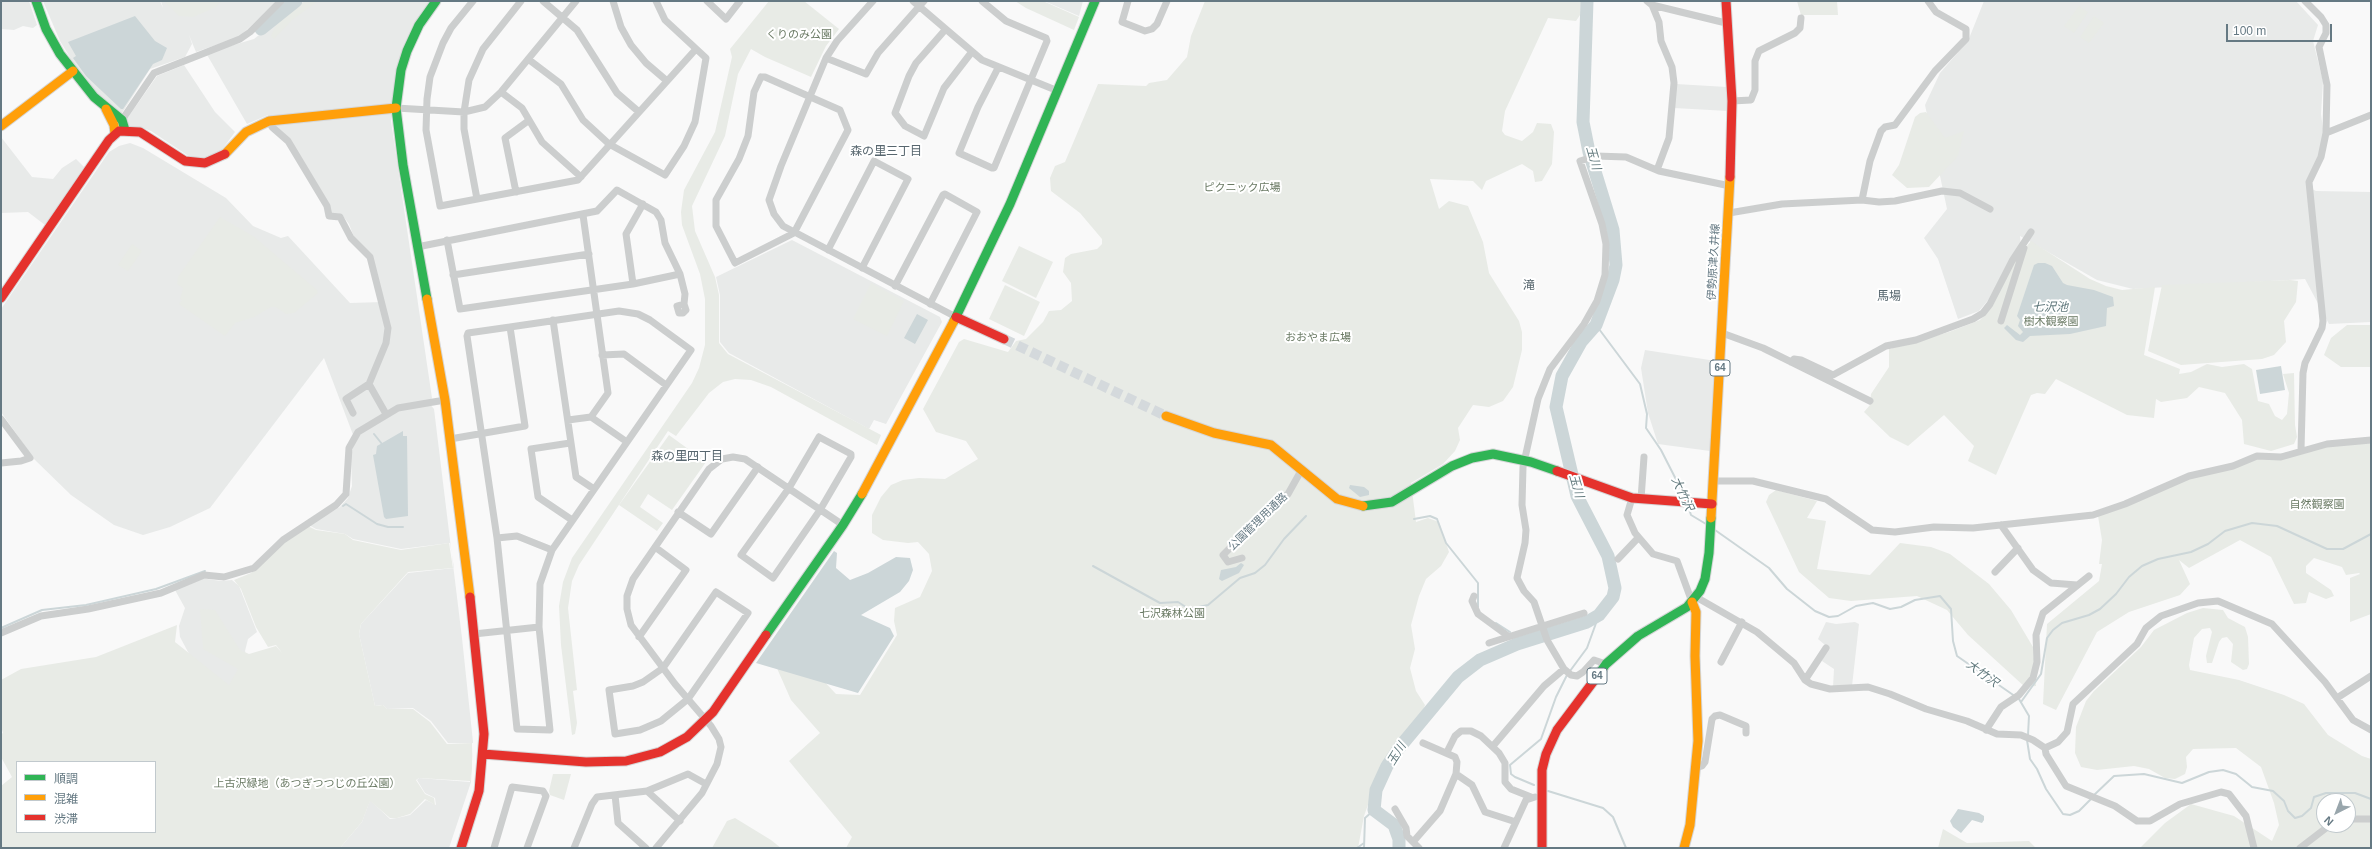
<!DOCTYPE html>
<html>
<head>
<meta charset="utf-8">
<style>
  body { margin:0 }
  #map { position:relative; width:2372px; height:849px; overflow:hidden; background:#f9f9f9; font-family:Arial,"Noto Sans JP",sans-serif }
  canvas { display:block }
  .frame { position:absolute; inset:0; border:2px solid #657983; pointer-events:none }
  .legend { position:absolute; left:16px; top:761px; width:140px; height:72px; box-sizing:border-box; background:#fff; border:1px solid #c1c9cd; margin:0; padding:5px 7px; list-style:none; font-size:12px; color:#657983 }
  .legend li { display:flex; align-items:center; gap:8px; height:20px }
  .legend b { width:20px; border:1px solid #c1c9cd }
  .north { position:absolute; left:2316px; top:793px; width:40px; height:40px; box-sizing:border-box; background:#fff; border:1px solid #c1c9cd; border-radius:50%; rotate:222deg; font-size:11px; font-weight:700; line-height:16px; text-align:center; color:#657983 }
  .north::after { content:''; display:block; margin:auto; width:14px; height:18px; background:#99a6ac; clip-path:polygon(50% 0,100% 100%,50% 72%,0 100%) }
  .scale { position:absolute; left:2226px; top:24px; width:106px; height:18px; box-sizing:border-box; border:2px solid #657983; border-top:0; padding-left:5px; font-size:12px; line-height:14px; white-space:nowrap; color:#657983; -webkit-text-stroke:3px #fff; paint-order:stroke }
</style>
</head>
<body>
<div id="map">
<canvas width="2372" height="849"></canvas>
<div class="frame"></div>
<ul class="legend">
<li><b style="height:5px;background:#30b455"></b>順調</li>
<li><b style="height:5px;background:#ff9f0a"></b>混雑</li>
<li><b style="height:5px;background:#e5322d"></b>渋滞</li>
</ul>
<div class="north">N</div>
<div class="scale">100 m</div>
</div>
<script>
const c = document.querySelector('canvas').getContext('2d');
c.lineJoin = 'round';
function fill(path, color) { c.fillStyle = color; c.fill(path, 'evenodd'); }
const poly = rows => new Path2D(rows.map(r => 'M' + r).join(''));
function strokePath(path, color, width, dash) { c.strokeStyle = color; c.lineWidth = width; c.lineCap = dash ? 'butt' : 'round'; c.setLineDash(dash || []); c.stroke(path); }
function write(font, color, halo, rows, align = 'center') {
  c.font = font + ' Arial,"Noto Sans JP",sans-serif'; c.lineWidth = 4; c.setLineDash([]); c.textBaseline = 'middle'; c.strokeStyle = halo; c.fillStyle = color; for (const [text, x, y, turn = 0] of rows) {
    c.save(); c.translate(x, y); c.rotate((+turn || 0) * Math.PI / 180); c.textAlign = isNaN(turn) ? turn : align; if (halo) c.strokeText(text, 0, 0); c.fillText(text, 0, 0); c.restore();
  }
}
fill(poly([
  [1,1,29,1,37,25,33,28,23,26,14,30,1,29],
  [43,1,160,1,163,8,161,1,277,1,239,37,196,52,189,35,192,44,185,57,150,69,122,113,118,113,97,94,76,67,60,41],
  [305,1,430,1,424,9,402,54,391,121,432,398,429,403,434,409,462,638,473,742,471,782,449,848,340,848,362,822,370,800,390,819,397,818,410,815,426,800,436,805,435,798,425,793,417,780,419,778,470,782,473,743,448,743,431,721,413,708,387,709,383,705,375,706,359,634,361,624,408,573,454,568,450,543,401,549,353,539,345,534,316,529,309,525,340,507,348,498,352,486,351,456,355,440,324,358,210,508,170,527,143,535,114,525,71,495,34,459,1,412,1,309,109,152,119,146,130,143,143,148,226,198,253,226,281,238,288,236,350,303,383,302,372,258,354,237,349,224,343,216,332,214,268,115,247,124,206,53,254,39,284,15],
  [1044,1,1083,1,1079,16],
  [1984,1,2296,1,2318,25,2313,41,2323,81,2321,114,2324,136,2322,147,2306,186,2316,191,2371,192,2371,322,2329,324,2305,279,2133,289,2097,280,2020,236,2021,247,2010,259,1989,299,1979,311,1958,319,1938,259,1924,238,1947,209,1925,105,1940,73,1968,41],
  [184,65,215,112,235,132,221,151,208,158,197,159,187,155,151,131,140,127,126,127,124,123,157,76],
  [1676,84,1727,87,1728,111,1674,108],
  [1,137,32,177,53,179,62,168,76,159,84,167,45,225,28,212,1,213],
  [792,240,940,317,942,322,886,424,874,420,869,429,729,353,720,342,720,295,716,277],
  [1645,350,1716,361,1710,451,1658,444,1648,413,1641,368],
  [200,578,221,581,232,580,239,586,257,632,248,639,245,651,247,658,255,671,217,696,195,665,180,637,179,626,185,608,175,590],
  [1826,622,1836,624,1855,622,1859,624,1852,686,1833,687,1834,669,1822,661,1825,645,1818,639]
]), '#e8eae9');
fill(poly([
  [164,1,221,1,216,7,193,17,179,16],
  [305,1,318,1,292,20,274,39,271,36,277,23],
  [769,1,804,1,839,29,826,46,811,77,765,57,751,49,738,74,725,136,692,206,695,231,715,277,719,295,719,343,728,354,881,435,877,445,771,387,751,380,735,379,723,382,709,393,676,436,668,431,579,565,572,581,568,608,577,690,573,691,577,723,575,734,572,735,561,645,559,606,563,582,572,558,692,383,699,368,705,345,705,299,700,274,682,225,681,212,684,190,715,132,732,57,730,49],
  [1015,1,1043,1,1079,17,1074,30,1026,8],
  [1205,1,1581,1,1580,15,1576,21,1548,18,1505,111,1502,131,1505,135,1522,141,1533,132,1537,123,1551,124,1554,132,1552,164,1542,181,1535,182,1533,171,1522,164,1486,181,1482,190,1473,181,1430,179,1439,209,1449,201,1468,206,1483,242,1489,273,1519,321,1522,332,1522,350,1513,387,1503,401,1489,407,1473,405,1458,428,1460,440,1455,451,1443,464,1411,483,1416,522,1428,518,1439,522,1449,552,1441,566,1426,579,1419,596,1411,625,1415,649,1410,668,1416,691,1425,705,1420,719,1390,758,1376,782,1364,816,1358,848,846,848,852,837,789,761,820,733,791,700,772,657,853,616,821,678,836,694,860,695,897,635,894,621,895,608,920,597,932,571,929,554,918,542,908,543,883,540,872,533,872,515,881,497,891,485,903,480,919,478,945,479,978,459,966,441,936,432,923,409,959,342,964,339,1008,352,1016,341,1026,339,1043,322,1049,311,1061,310,1072,301,1071,283,1063,272,1065,258,1071,254,1097,249,1102,244,1102,239,1080,213,1051,191,1050,178,1055,166,1065,162,1098,84,1146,86,1149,83,1167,80,1187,57,1191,36],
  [1797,1,1837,1,1838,15,1801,15],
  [2079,6,2088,12,2074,33,2064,26],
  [2094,16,2104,23,2089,43,2080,37],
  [1926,112,1945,138,1964,131,1958,156,1929,187,1907,188,1892,175,1899,165,1915,117,1920,113],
  [220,217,253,236,317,290,318,293,294,313,286,314,276,307,271,307,254,317,235,323,225,336,179,304,182,300,180,299,183,288,177,284,178,277],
  [2031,241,2090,279,2106,286,2122,290,2155,287,2144,355,2180,369,2179,374,2191,372,2207,364,2222,367,2244,364,2252,369,2258,401,2269,404,2275,416,2282,420,2287,414,2289,393,2283,374,2294,373,2295,425,2297,437,2294,444,2271,451,2244,444,2242,420,2225,393,2199,387,2187,398,2161,402,2156,399,2154,418,2127,415,2056,379,2045,394,2037,393,2031,395,1996,475,1968,461,1974,446,1944,415,1908,446,1890,437,1864,412,1870,405,1871,394,1889,367,1889,349,1949,332,1980,320,1993,305,2012,264],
  [132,244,142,251,128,271,118,265],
  [1019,246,1053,262,1036,298,1002,281],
  [2290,280,2298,281,2296,302,2284,321,2286,342,2274,355,2262,359,2181,365,2148,351,2162,285],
  [871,283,904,301,887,336,853,319],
  [1005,285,1040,302,1024,336,989,319],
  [2347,325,2371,325,2371,367,2341,367,2324,355,2331,338],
  [669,435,706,462,672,510,648,494,640,507,663,523,657,531,619,505],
  [2371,443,2371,614,2350,622,2350,578,2360,574,2359,573,2346,575,2342,567,2314,558,2306,566,2306,573,2331,590,2334,596,2326,599,2309,592,2306,603,2294,604,2271,557,2240,540,2189,568,2179,560,2190,584,2180,595,2129,612,2097,632,2056,710,2043,704,2047,624,2099,581,2102,564,2099,564,2102,540,2098,516,2190,477,2259,458,2309,448],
  [1776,490,1817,501,1807,518,1826,521,1817,569,1870,575,1900,543,1931,547,1950,554,1989,584,2011,610,2033,647,2036,686,2025,687,1968,635,1947,610,1917,596,1851,601,1829,598,1799,572,1766,502,1769,495],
  [308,526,316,530,345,534,353,540,401,550,449,543,453,568,408,572,361,624,359,634,375,706,383,705,387,709,413,709,430,722,447,744,472,743,472,768,470,781,419,778,416,780,425,794,434,798,435,805,425,799,410,814,397,818,390,818,370,801,362,822,340,848,1,848,1,786,12,777,1,757,1,734,3,733,1,726,1,680,21,669,96,657,177,625,175,642,229,685,238,669,203,649,200,609,215,610,240,650,249,654,276,646,282,653,276,645,268,647,256,627,241,589,234,580,251,573,285,542],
  [17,762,155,762,155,832,17,832],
  [2203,608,2223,610,2228,618,2245,627,2248,637,2249,664,2247,669,2243,670,2231,662,2233,644,2227,637,2222,638,2219,642,2212,663,2207,663,2206,656,2212,632,2210,628,2202,629,2194,638,2189,665,2190,670,2239,680,2284,695,2304,704,2328,735,2362,756,2371,759,2371,848,2140,848,2165,823,2191,804,2234,816,2272,841,2279,825,2274,803,2261,767,2236,748,2193,749,2186,757,2187,767,2185,774,2175,779,2165,778,2149,769,2134,766,2097,770,2081,767,2075,753,2076,727,2086,701,2094,691,2141,647,2154,630,2187,613],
  [2324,801,2348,801,2348,825,2324,825],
  [553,774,571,774,564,800,550,795,549,791],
  [735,818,771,840,781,848,712,848,727,821],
  [1943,829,1967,843,2029,841,2036,848,1938,848]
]), '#e8ebe6');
fill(poly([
  [135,16,155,41,167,48,162,60,153,64,123,109,121,109,86,76,73,58,76,56,68,42],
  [2038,263,2045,263,2052,266,2063,283,2067,285,2094,290,2113,297,2114,306,2107,308,2106,326,2070,334,2030,336,2023,342,2016,340,2004,328,2007,325,2020,335,2023,332,2018,326,2020,320,2017,316,2034,265],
  [917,314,928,320,915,344,904,338],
  [2281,366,2285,390,2260,394,2256,370],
  [403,431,403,436,407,436,408,516,386,519,384,517,373,455,376,454,377,446],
  [1350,485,1364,487,1369,491,1369,495,1360,497,1349,488],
  [834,551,837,553,836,568,850,580,868,573,896,557,910,558,913,570,909,581,900,592,861,615,890,628,894,636,858,693,756,663],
  [1241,563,1244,565,1239,573,1222,581,1219,579,1221,570,1236,567],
  [1958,809,1979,813,1984,816,1984,820,1982,823,1972,820,1961,833,1953,827,1950,821]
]), '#ccd6d8');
strokePath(poly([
  [1596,325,1640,384,1647,414,1646,428,1661,450,1686,499],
  [374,434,382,444],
  [343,506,346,504,377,524,388,527,403,527],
  [1688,506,1691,515,1706,524],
  [1414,519,1430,516,1437,519,1446,543,1478,583,1478,607],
  [1715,530,1769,568,1787,589,1815,611,1829,617,1838,616,1856,606,1873,603,1890,609,1901,607,1915,600,1940,596,1951,609,1953,641,1957,656,2019,699,2029,716,2028,735],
  [1093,566,1160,603,1178,602,1189,609,1208,605,1240,578,1255,573,1265,565,1284,539,1306,516],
  [1496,623,1510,632],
  [1,628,42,610,86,605,156,589,205,571],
  [1516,638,1519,643],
  [1570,671,1587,648,1599,615],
  [2021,702,2041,674,2047,638,2053,630,2062,623,2089,615,2100,609,2116,594,2129,577,2142,566,2158,559,2191,552,2208,544,2225,531,2252,523,2277,526,2327,549,2343,549,2371,534],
  [2027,740,2030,759,2037,769,2046,789,2063,814,2070,815,2079,811,2091,799],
  [1534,785,1515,777,1511,774,1510,765,1541,739,1556,697,1567,675],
  [1548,791,1603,808,1613,817,1626,848],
  [2093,796,2114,776,2144,774,2182,783,2209,772,2223,770,2236,774,2252,787,2273,791,2284,801,2288,811,2295,818,2302,816,2311,808,2314,797,2326,793,2355,793,2371,799],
  [1357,848,1364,843],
  [1364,848,1365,818,1374,810]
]), '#ccd6d8', 2);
strokePath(poly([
  [261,29,296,1],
  [1399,848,1399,839,1394,825,1374,810,1376,790,1387,766,1399,748,1458,677,1480,660,1517,644,1587,622,1599,615,1613,597,1615,588,1608,556,1577,496,1556,407,1562,376,1581,342,1596,325,1613,280,1616,265,1613,230,1589,152,1583,122,1587,1]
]), '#ccd6d8', 13);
strokePath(poly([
  [1004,339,1166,416]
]), '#d4d9dc', 10, [10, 5]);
const fast = poly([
  [36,1,46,29,60,54,94,97,122,120,125,130],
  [427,299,403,165,396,108,401,70,407,51,419,25,436,1],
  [954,321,1010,204,1095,1],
  [1363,506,1392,502,1452,466,1472,458,1493,454,1531,462,1557,471],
  [766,635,843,525,862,494],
  [1596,678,1606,664,1638,636,1687,607,1700,591,1705,579,1709,553,1711,518]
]);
const slow = poly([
  [106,109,114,125,115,134],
  [1,126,73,71],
  [225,154,246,132,269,121,396,108],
  [427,299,445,400,470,597],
  [1166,416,1214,433,1271,445,1337,499,1363,506],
  [862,494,954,321],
  [1711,518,1730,177],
  [1684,848,1690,825,1698,741,1695,656,1696,612,1692,602]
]);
const jam = poly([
  [1726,1,1732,101,1730,177],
  [1,298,109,140,119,131,140,132,185,161,205,163,225,154],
  [956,317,1004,339],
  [1557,471,1632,498,1712,504],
  [483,754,586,762,626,761,660,752,687,737,713,712,766,635],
  [461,848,479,791,484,734,470,597],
  [1542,848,1542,770,1546,754,1557,730,1596,678]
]);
strokePath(fast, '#d5d6d7', 11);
strokePath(slow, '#d5d6d7', 11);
strokePath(jam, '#d5d6d7', 11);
strokePath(poly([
  [473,1,451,28,443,43,430,77,427,99,426,130,440,206,578,180,696,49],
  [543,1,577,30,617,93,639,112],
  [613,1,621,27,631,45,646,63,667,81],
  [707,1,726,19,740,1],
  [873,1,837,41,826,58,781,166,769,200,774,214,783,226,956,317],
  [913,1,982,60,1058,91],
  [982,1,1006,21,1046,38,1047,41,994,168,992,168,959,153,978,107,998,68],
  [1128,1,1122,22,1145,31,1152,29,1157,24,1167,1],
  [1647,1,1652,5,1726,23],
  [2305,1,2321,17,2326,25,2326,33,2319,47,2327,85,2326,133,2371,115],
  [1652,5,1659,22,1661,41,1672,67,1674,83,1669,138,1657,170],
  [945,30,916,63,909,76,895,113,905,126,924,136,944,88,971,53],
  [826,58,866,74,878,53,924,1],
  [528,59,561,84,583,120,609,144,665,175,684,146,695,122,706,58,665,20,656,1],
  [761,77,765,77,840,110,848,130,794,233,735,263,716,226,716,200,739,159,748,136,754,92,761,77],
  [501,92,522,108,542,142,581,177],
  [1732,101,1751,100,1755,90,1755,61,1759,51,1795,33,1800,28,1801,18],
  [396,108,464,112,485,107,501,92,576,1],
  [122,120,154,73,240,39,250,32,281,1],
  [269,121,272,127,288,141,327,206,329,216,340,217,351,238,370,257,388,328,386,343,369,384,386,414],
  [516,192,505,138,528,121],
  [477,199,464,129,464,112,469,80,483,49,521,1],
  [1862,200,1870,161,1881,131,1885,127,1895,125,1935,71,1966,39,1966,29,1936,12,1928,1],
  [1729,213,1782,204,1862,200,1879,202,1895,201,1942,191,1960,193,1990,209],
  [447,240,460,309,633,284,680,274],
  [417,247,597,211,617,190,656,212,661,220,665,243,680,274,685,294,684,304,686,310,683,313,679,313,677,306,684,304],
  [828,250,874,161,908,179,862,268],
  [453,275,589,254],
  [633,284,626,234,643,204],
  [895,286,943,195,945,194,977,212,930,304],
  [553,320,576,477,594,489],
  [2001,321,2024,248],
  [510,327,468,333,467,336,497,538,517,729,550,730,539,627],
  [1722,333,1763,348,1870,401],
  [602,355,624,354,666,385],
  [1791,362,1794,359,1801,360,1833,375,1886,346,1916,340,1973,319,1983,313,1990,304,2012,261,2031,232],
  [353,413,346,399,369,384],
  [591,417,627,442],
  [1,419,30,458,21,461,1,463],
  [568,420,591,417,608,393,583,215],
  [819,437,851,454,851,457,820,510,773,578,741,555,789,488,819,437],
  [450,439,525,426,510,327,619,311,638,314,650,320,691,350,552,550,540,584,539,627,474,634],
  [570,443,531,449,538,497,572,520],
  [2301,450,2303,373,2305,363,2322,328,2323,321,2309,182,2321,157,2326,133],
  [1713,481,1753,481,1826,499,1872,530,1895,532,1934,527,1973,528,2093,515,2125,504,2189,476,2233,466,2257,456,2281,457,2327,444,2371,440],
  [1632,498,1627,515,1635,533,1653,554,1677,561,1692,602],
  [1641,499,1644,457],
  [678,512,711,534,758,467],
  [2001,525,2033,570,2051,583,2077,585],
  [497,538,517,536,552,550],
  [1242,558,1228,562,1223,555,1255,523,1288,494,1302,469],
  [1618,559,1638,538],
  [1995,572,2018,548],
  [716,592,748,613,688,699,661,721,640,730,615,734,609,690,633,686,643,682,663,668,716,592],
  [1474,596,1472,601,1478,614,1508,636],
  [1696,597,1757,632,1794,663,1805,680,1811,684,1830,689,1868,687,1890,694,1926,709,1967,721,1997,734,2021,735,2033,740,2045,748],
  [1,633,41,616,88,609,161,593,204,575,224,577,254,568,283,540,336,505,346,494,349,448,358,432,398,408,445,400],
  [639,637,686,570,655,547],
  [1489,643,1584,613],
  [1721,662,1742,622],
  [1606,664,1594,660,1583,672,1577,676,1571,675,1564,669,1547,640,1534,602,1524,591,1517,578,1525,543,1526,530,1522,505,1523,467,1538,399,1550,369,1584,324,1597,301,1605,275,1606,244,1602,224,1580,161,1596,156,1626,157,1659,171,1730,186],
  [1805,680,1826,648],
  [2337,698,2371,676],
  [1986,730,2001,707,2019,695,2033,678,2037,662,2036,635,2043,613,2089,576],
  [1423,743,1455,757,1457,762,1456,774,1472,785,1485,812,1516,822],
  [1493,746,1544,686,1564,669],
  [2045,748,2058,742,2067,732,2073,704,2137,644,2146,628,2161,616,2198,603,2218,601,2272,624,2325,682,2353,720,2371,730],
  [2045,748,2046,754,2066,786,2115,806,2137,821,2150,821,2180,804,2221,792,2229,794,2246,816,2254,848],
  [1447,752,1455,736,1461,731,1471,731,1481,736,1499,753,1505,763,1505,782,1511,789,1531,797],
  [1695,768,1702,766,1705,762,1712,719,1715,716,1720,715,1746,726,1746,733],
  [647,791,680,821],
  [615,795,618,823,646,848],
  [1395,809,1406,828,1407,836,1419,848],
  [2348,819,2371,819],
  [1413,842,1440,811,1456,774],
  [494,848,512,787,543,791,546,796,527,848],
  [574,848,592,804,597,797,647,791,688,774,706,784],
  [656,848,702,793,717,764,721,747,719,739,711,726,675,684,631,625,627,609,627,596,633,579,709,469,722,459,733,457,745,459,843,525],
  [1504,848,1526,800,1535,797],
  [2300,848,2330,825]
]), '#cccece', 7);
strokePath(fast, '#30b455', 9);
strokePath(slow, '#ff9f0a', 9);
strokePath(jam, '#e5322d', 9);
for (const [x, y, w] of [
  [1720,368,20],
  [1597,676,20]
]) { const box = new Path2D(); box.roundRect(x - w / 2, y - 8, w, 16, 3); c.fillStyle = '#fff'; c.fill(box); strokePath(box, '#657983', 1); }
write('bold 10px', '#657983', null, [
  ["64",1720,368],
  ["64",1597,676]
]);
write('11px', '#6a7a64', '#fff', [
  ["くりのみ公園",799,35],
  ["ピクニック広場",1242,188],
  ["樹木観察園",2051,322],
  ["おおやま広場",1318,338],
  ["自然観察園",2317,505],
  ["七沢森林公園",1172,614],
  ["上古沢緑地（あつぎつつじの丘公園）",307,784]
]);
write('11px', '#657983', '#fff', [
  ["伊勢原津久井線",1714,262,-87],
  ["公園管理用通路",1258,522,-44]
]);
write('12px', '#57666e', '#fff', [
  ["森の里三丁目",886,152],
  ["滝",1529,286],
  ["馬場",1889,297],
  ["森の里四丁目",687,457]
]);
write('italic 12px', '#60787c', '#fff', [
  ["玉川",1593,158,74],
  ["七沢池",2050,308],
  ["玉川",1576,486,74],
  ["大竹沢",1682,494,66],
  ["大竹沢",1982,674,36],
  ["玉川",1397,754,-58]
]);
</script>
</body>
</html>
